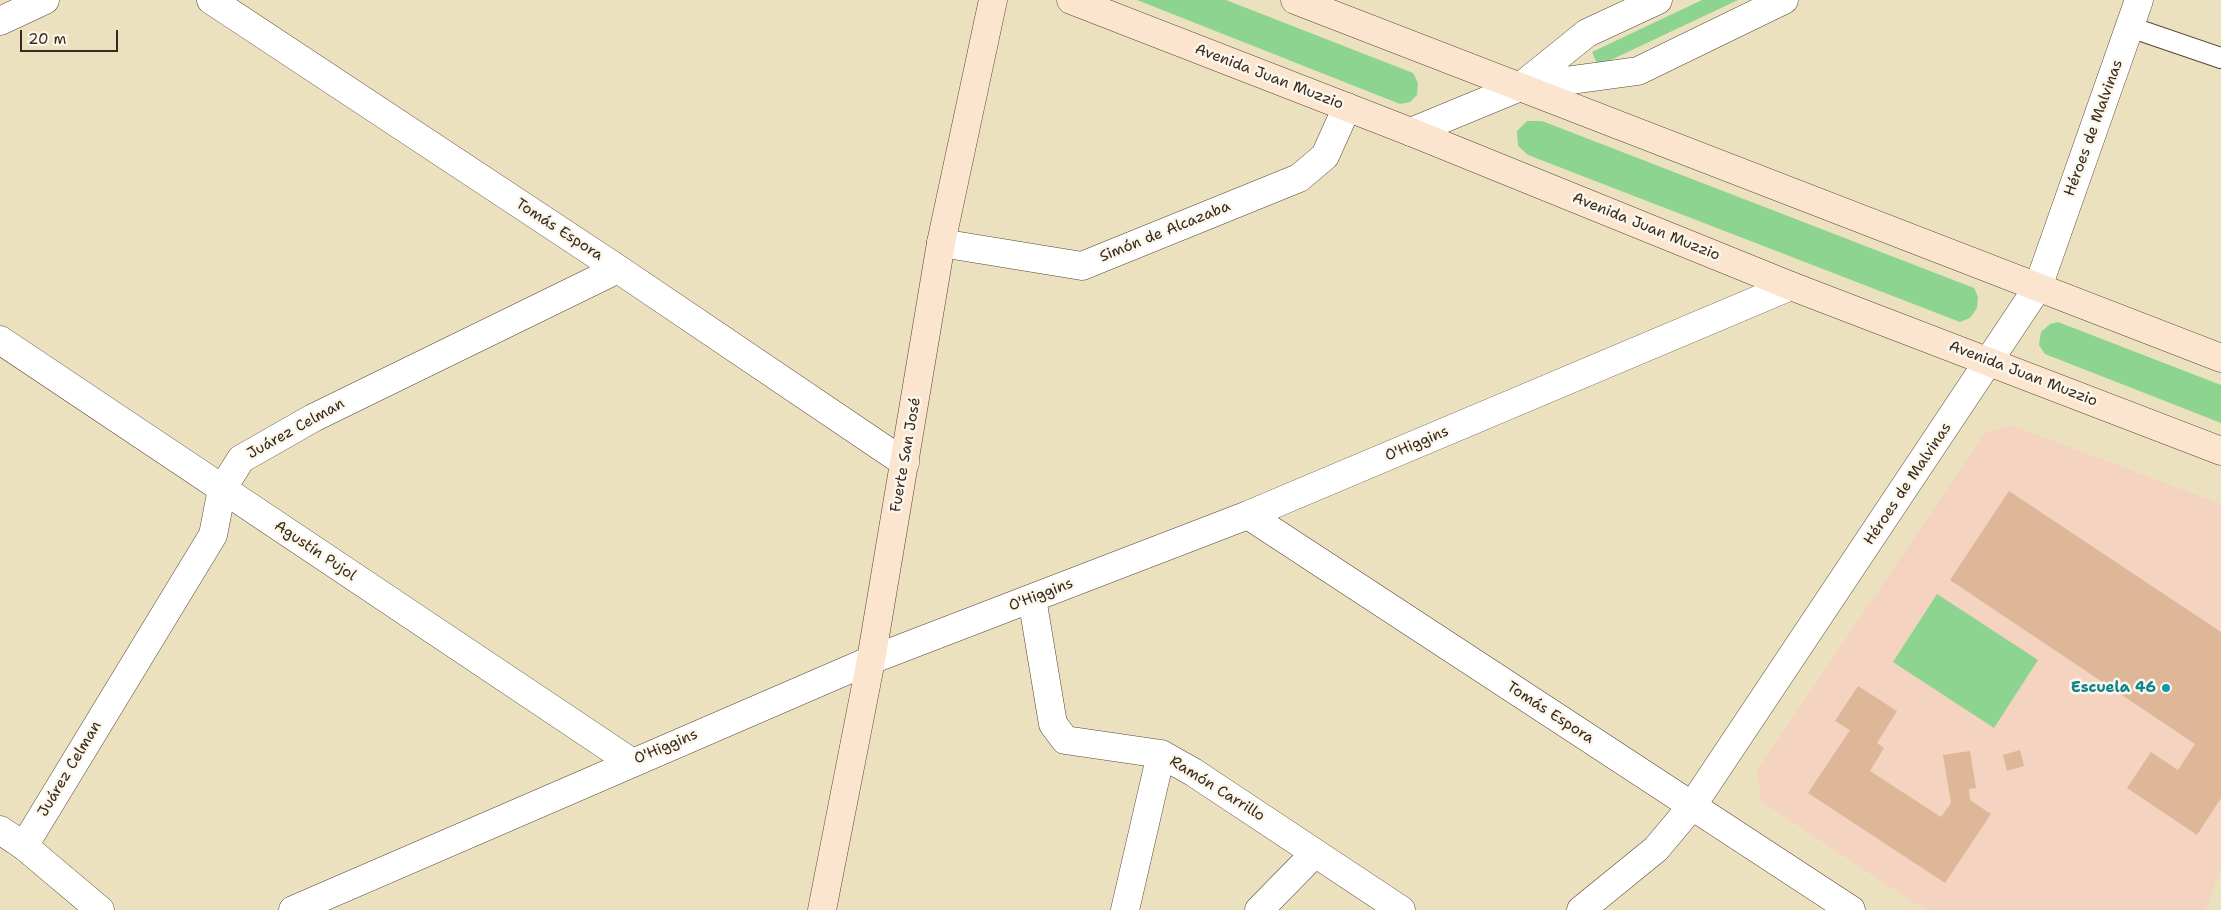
<!DOCTYPE html>
<html>
<head>
<meta charset="utf-8">
<style>
  body { margin:0 }
  #map { position:relative; width:2221px; height:910px; overflow:hidden; background:#ece1bf; font-family:"Shantell Sans",sans-serif }
  canvas { display:block }
  .scale { position:absolute; left:20px; top:30px; width:98px; height:22px; box-sizing:border-box; border:2px solid #3b2a1e; border-top:0; padding-left:6px; font-size:15px; line-height:18px; white-space:nowrap; color:#3b2a1e; -webkit-text-stroke:4px #fbf7ec; paint-order:stroke }
</style>
</head>
<body>
<div id="map">
<canvas width="2221" height="910"></canvas>
<div class="scale">20 m</div>
</div>
<script>
const c = document.querySelector('canvas').getContext('2d');
c.lineJoin = 'round';
function fill(path, color) { c.fillStyle = color; c.fill(path, 'evenodd'); }
const poly = rows => new Path2D(rows.map(r => 'M' + r).join(''));
function strokePath(path, color, width, dash) { c.strokeStyle = color; c.lineWidth = width; c.lineCap = dash ? 'butt' : 'round'; c.setLineDash(dash || []); c.stroke(path); }
function write(font, color, halo, rows, align = 'center') {
  c.font = font + ' "Shantell Sans",sans-serif'; c.lineWidth = 5; c.setLineDash([]); c.textBaseline = 'middle'; c.strokeStyle = halo; c.fillStyle = color; for (const [text, x, y, turn = 0] of rows) {
    c.save(); c.translate(x, y); c.rotate((+turn || 0) * Math.PI / 180); c.textAlign = isNaN(turn) ? turn : align; if (halo) c.strokeText(text, 0, 0); c.fillText(text, 0, 0); c.restore();
  }
}
fill(poly([
  [2011,425,2221,504,2221,867,2206,910,1925,910,1761,801,1757,770,1985,433]
]), '#f5d3c1');
fill(poly([
  [1137,0,1226,0,1413,73,1418,83,1417,95,1410,102,1400,104],
  [1702,0,1738,0,1598,66,1592,52],
  [1527,121,1542,121,1974,288,1978,297,1977,308,1970,318,1960,322,1528,155,1518,146,1517,131],
  [2058,322,2221,385,2221,423,2045,354,2039,345,2041,332,2050,324],
  [1937,594,2038,660,1994,728,1893,662]
]), '#8cd48f');
fill(poly([
  [2009,491,2221,632,2221,798,2197,835,2127,788,2151,752,2178,770,2195,744,1950,580],
  [1858,686,1897,711,1877,743,1884,748,1870,771,1941,817,1951,803,1943,755,1970,751,1976,788,1969,789,1970,800,1991,814,1945,883,1808,793,1850,730,1835,721],
  [2020,750,2024,766,2007,771,2003,755]
]), '#ddb798');
const service = poly([
  [2130,27,2221,58]
]);
const minor = poly([
  [211,0,618,269,905,463],
  [0,21,45,0],
  [941,243,1082,266,1299,178,1325,156,1347,107],
  [0,340,631,762],
  [1248,515,1851,910],
  [1032,598,1053,724,1065,740,1161,754,1193,772,1401,910],
  [24,846,213,535,222,489,241,459,313,418,618,269],
  [293,910,871,660,1248,515,1791,286],
  [1125,910,1161,754],
  [1259,910,1315,853],
  [1581,910,1656,849,1692,806,2038,287,2139,0]
]);
const tertiary = poly([
  [1520,87,1587,33,1658,0],
  [1411,132,1520,87,1638,71,1784,0],
  [0,830,24,846,100,910]
]);
const secondary = poly([
  [1071,0,1411,132,1791,286,2221,451],
  [1295,0,2221,358],
  [822,910,871,660,941,243,993,0]
]);
strokePath(service, '#564536', 22);
strokePath(minor, '#564536', 29);
strokePath(tertiary, '#564536', 29);
strokePath(secondary, '#564536', 29);
strokePath(service, '#fff', 20);
strokePath(minor, '#fff', 28);
strokePath(tertiary, '#fff', 28);
strokePath(secondary, '#fce5cf', 28);
for (const [x, y, r, color] of [
  [2166,688,5,"#0f9aa8"]
]) { const dot = new Path2D(); dot.arc(x, y, r, 0, 2 * Math.PI); c.fillStyle = color; c.fill(dot); strokePath(dot, '#fbf7ec', 2); }
write('15px', '#3b2a1e', '#fbf7ec', [
  ["Avenida Juan Muzzio",1269,77,21],
  ["Héroes de Malvinas",2094,128,-70],
  ["Avenida Juan Muzzio",1646,227,22],
  ["Tomás Espora",559,230,33],
  ["Simón de Alcazaba",1165,232,-22],
  ["Avenida Juan Muzzio",2023,374,21],
  ["Juárez Celman",296,429,-29],
  ["O'Higgins",1417,444,-23],
  ["Fuerte San José",906,455,-80],
  ["Héroes de Malvinas",1908,484,-56],
  ["Agustín Pujol",315,551,34],
  ["O'Higgins",1041,595,-21],
  ["Tomás Espora",1550,713,33],
  ["O'Higgins",666,747,-23],
  ["Juárez Celman",70,769,-59],
  ["Ramón Carrillo",1217,789,32]
]);
write('bold 15px', '#0d838f', '#fbf7ec', [
  ["Escuela 46",2156,688]
], 'right');
</script>
</body>
</html>
